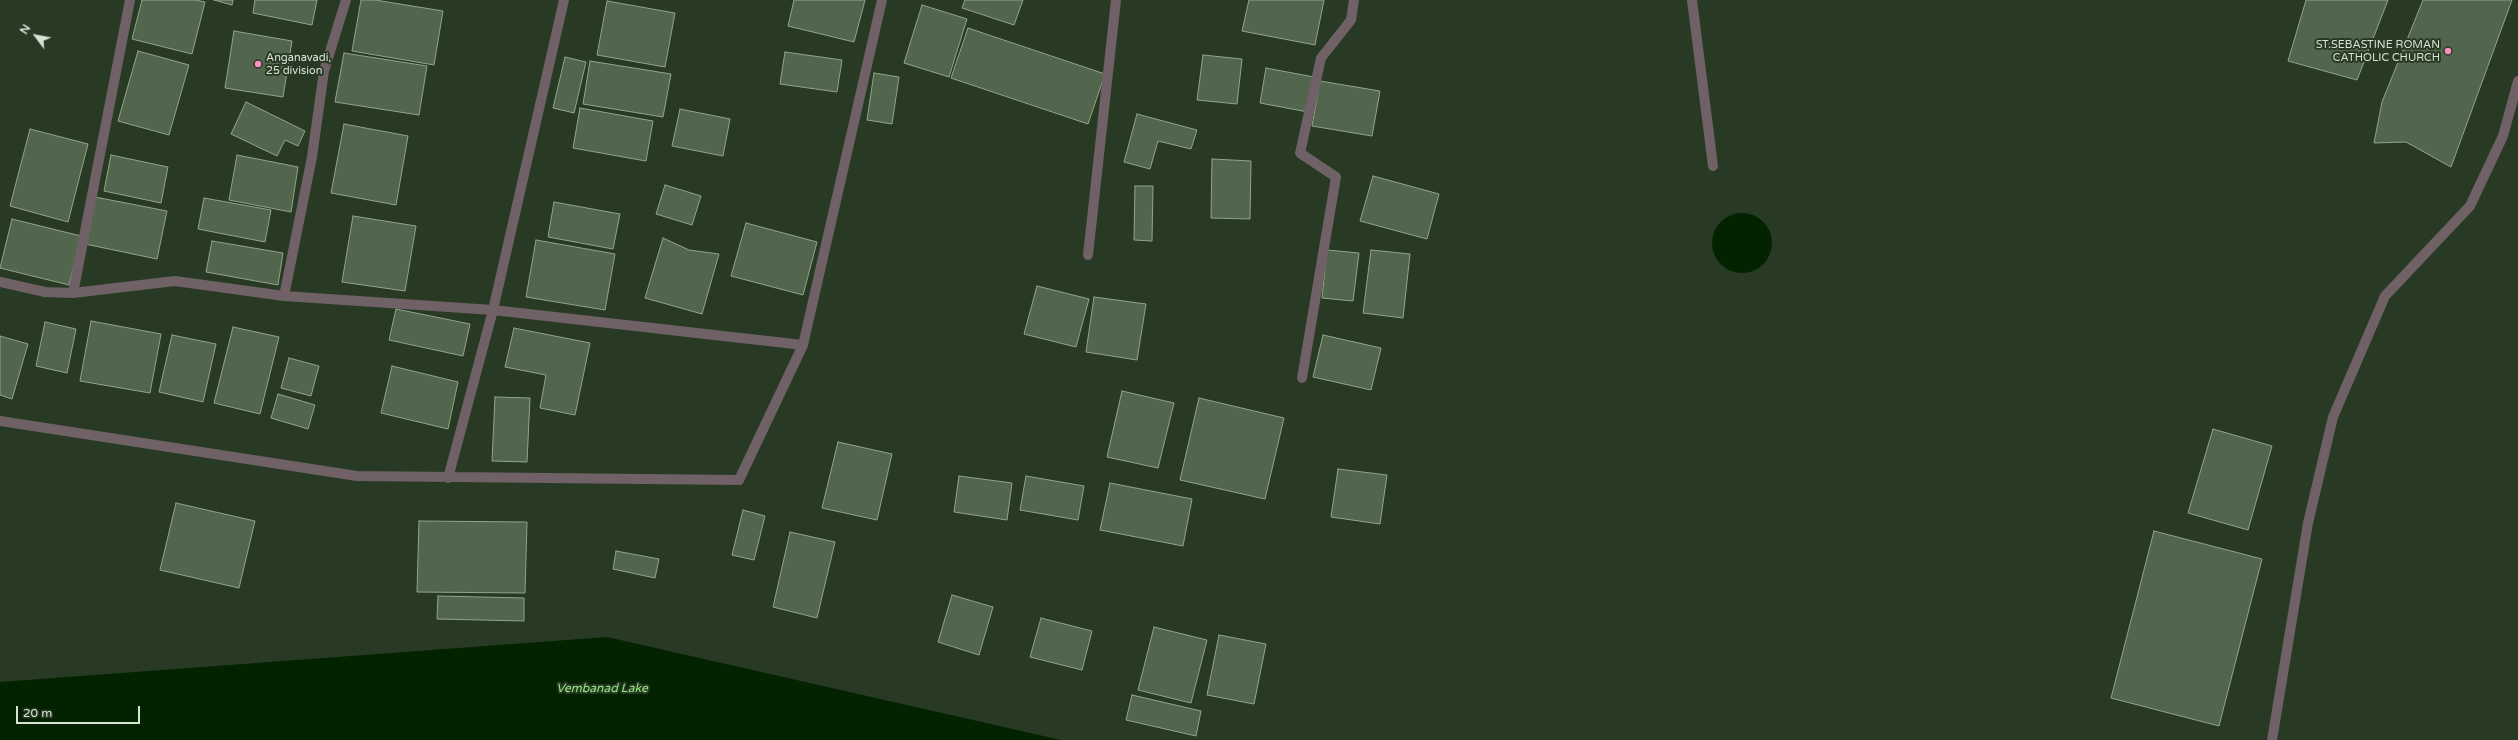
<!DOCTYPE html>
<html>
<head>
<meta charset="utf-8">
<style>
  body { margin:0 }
  #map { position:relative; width:2518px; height:740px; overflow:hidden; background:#283a24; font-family:"Varela Round",sans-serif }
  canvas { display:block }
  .north { position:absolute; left:16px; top:16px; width:40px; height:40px; -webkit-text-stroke:3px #283a24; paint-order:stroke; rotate:302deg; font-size:11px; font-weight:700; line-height:16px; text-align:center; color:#d7e3d5 }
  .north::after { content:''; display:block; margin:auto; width:14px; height:18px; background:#d7e3d5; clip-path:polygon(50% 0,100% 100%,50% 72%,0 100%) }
  .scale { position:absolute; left:16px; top:706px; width:124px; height:18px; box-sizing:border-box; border:2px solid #d7e3d5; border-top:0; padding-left:5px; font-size:12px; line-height:14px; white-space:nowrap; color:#d7e3d5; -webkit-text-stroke:3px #283a24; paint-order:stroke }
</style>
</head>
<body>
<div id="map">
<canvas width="2518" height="740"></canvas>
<div class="north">N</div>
<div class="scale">20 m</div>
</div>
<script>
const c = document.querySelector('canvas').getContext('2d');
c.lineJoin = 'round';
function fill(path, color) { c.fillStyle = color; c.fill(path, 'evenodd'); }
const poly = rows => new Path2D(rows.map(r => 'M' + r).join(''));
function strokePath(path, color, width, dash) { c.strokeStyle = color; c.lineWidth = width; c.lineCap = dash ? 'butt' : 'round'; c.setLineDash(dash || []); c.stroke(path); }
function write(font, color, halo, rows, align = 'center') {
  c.font = font + ' "Varela Round",sans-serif'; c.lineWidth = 4; c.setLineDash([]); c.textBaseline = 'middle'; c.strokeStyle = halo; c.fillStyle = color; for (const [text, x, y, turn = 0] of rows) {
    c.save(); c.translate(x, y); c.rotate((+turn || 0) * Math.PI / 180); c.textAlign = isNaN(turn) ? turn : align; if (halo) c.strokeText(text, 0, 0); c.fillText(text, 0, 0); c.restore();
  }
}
fill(poly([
  '1712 243a30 30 0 1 1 60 0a30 30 0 1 1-60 0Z',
  [607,637,1061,740,0,740,0,682]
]), '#022200');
const building = poly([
  [142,0,196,0,205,2,192,54,132,39,142,0],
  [214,0,233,0,232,5,214,0],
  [255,0,317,0,312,25,253,13,255,0],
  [361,0,375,0,443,11,434,65,352,51,361,0],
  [794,0,865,0,854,42,788,26,794,0],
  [965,0,1023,0,1014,25,962,8,965,0],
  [1249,0,1324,0,1315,45,1242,31,1249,0],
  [2306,0,2388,0,2357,80,2288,61,2306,0],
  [2423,0,2512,0,2451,167,2406,142,2374,143,2382,102,2423,0],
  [607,1,675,13,665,67,597,55,607,1],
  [922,5,967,19,949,77,904,63,922,5],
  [968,28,1105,74,1088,124,951,78,968,28],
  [234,31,292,41,283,97,225,88,234,31],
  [138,51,189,65,169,135,118,121,138,51],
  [785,52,842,60,837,92,780,84,785,52],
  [344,53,427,66,419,115,335,102,344,53],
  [1203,55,1242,59,1237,104,1197,100,1203,55],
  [565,57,586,62,574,113,553,108,565,57],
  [590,61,671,74,663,117,583,104,590,61],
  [1266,68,1314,77,1308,112,1260,103,1266,68],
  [874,73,899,77,892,124,867,120,874,73],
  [1320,81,1380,91,1372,136,1312,126,1320,81],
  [246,102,305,131,298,146,285,140,277,156,231,134,246,102],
  [580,108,653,121,646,161,573,148,580,108],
  [680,109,730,119,723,156,672,146,680,109],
  [1137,114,1197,130,1191,149,1158,141,1150,169,1124,162,1137,114],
  [344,124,408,136,396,205,331,193,344,124],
  [30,129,88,144,68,222,10,206,30,129],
  [111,155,168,167,161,203,104,191,111,155],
  [237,155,298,167,291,212,229,200,237,155],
  [1212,159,1251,161,1250,219,1211,218,1212,159],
  [1373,176,1439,194,1427,239,1360,221,1373,176],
  [665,185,701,196,692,225,656,214,665,185],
  [1135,186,1153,186,1152,241,1134,240,1135,186],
  [95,197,167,211,157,259,85,244,95,197],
  [204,198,271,210,265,242,198,229,204,198],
  [554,202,620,214,613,249,548,237,554,202],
  [353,216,416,226,405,291,342,282,353,216],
  [12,219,81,236,69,285,0,268,12,219],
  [746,223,817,242,803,295,731,276,746,223],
  [663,238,689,250,719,254,702,314,645,298,663,238],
  [536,240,615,254,605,310,526,297,536,240],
  [212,241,283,253,278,285,206,272,212,241],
  [1327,250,1359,253,1353,301,1322,298,1327,250],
  [1371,250,1410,254,1403,318,1363,313,1371,250],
  [1037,286,1089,299,1076,347,1024,334,1037,286],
  [1094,297,1146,304,1137,360,1086,352,1094,297],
  [396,309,470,324,463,356,389,340,396,309],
  [91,321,161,334,150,393,80,381,91,321],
  [45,322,76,329,67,373,36,366,45,322],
  [233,327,279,337,260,414,214,403,233,327],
  [514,328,590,343,575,415,540,408,546,375,505,367,514,328],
  [172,335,216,344,203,402,159,392,172,335],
  [1323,335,1381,348,1371,390,1313,377,1323,335],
  [0,336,28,344,12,399,0,395,0,336],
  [289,358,319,366,311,396,281,388,289,358],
  [392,366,458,382,448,429,381,413,392,366],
  [1122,391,1174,403,1158,468,1107,457,1122,391],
  [278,394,315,405,308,429,271,418,278,394],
  [495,397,530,398,527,462,492,461,495,397],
  [1199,398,1284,418,1265,499,1180,480,1199,398],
  [2213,429,2272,446,2248,530,2188,513,2213,429],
  [838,442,892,454,877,520,822,508,838,442],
  [1338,469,1387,475,1380,524,1331,517,1338,469],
  [959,476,1012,483,1007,520,954,512,959,476],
  [1026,476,1084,486,1078,520,1020,510,1026,476],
  [1110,483,1192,499,1183,546,1100,530,1110,483],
  [176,503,255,521,239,588,160,570,176,503],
  [743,510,765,516,754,560,732,555,743,510],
  [419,521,527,522,525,593,417,592,419,521],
  [2154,531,2262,559,2219,726,2111,698,2154,531],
  [790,532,835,542,817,618,773,607,790,532],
  [616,551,659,559,655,578,613,569,616,551],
  [952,595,993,607,979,655,938,642,952,595],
  [438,596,524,598,524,621,437,619,438,596],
  [1041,618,1092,631,1082,670,1030,657,1041,618],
  [1154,627,1207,640,1191,703,1138,690,1154,627],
  [1219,635,1266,644,1254,704,1207,695,1219,635],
  [1132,695,1201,711,1196,736,1126,720,1132,695]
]);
fill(building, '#52664d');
strokePath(building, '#90a68b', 1);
strokePath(poly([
  [346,0,324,71,312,157,284,296,493,310,803,345],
  [1692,0,1713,166],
  [1088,255,1116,0],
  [0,282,45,292,73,293,175,281,284,296],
  [73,293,130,0],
  [1302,378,1336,177,1300,153,1321,58,1351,20,1354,0],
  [0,421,357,476,739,480,803,345,882,0],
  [448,478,493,310,564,0],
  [2272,740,2308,523,2333,417,2385,296,2470,206,2503,136,2518,81]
]), '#6f6166', 10);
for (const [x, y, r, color] of [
  [2448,51,4,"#fc8fc1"],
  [258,64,4,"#fc8fc1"]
]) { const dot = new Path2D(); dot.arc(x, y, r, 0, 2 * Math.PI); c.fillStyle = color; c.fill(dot); strokePath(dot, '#283a24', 1.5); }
write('11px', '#d7e3d5', '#283a24', [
  ["ST.SEBASTINE ROMAN",2440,45],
  ["CATHOLIC CHURCH",2440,58],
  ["Anganavadi,",266,58,"left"],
  ["25 division",266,71,"left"]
], 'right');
write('italic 12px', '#95e982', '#283a24', [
  ["Vembanad Lake",602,689]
]);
</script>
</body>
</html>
